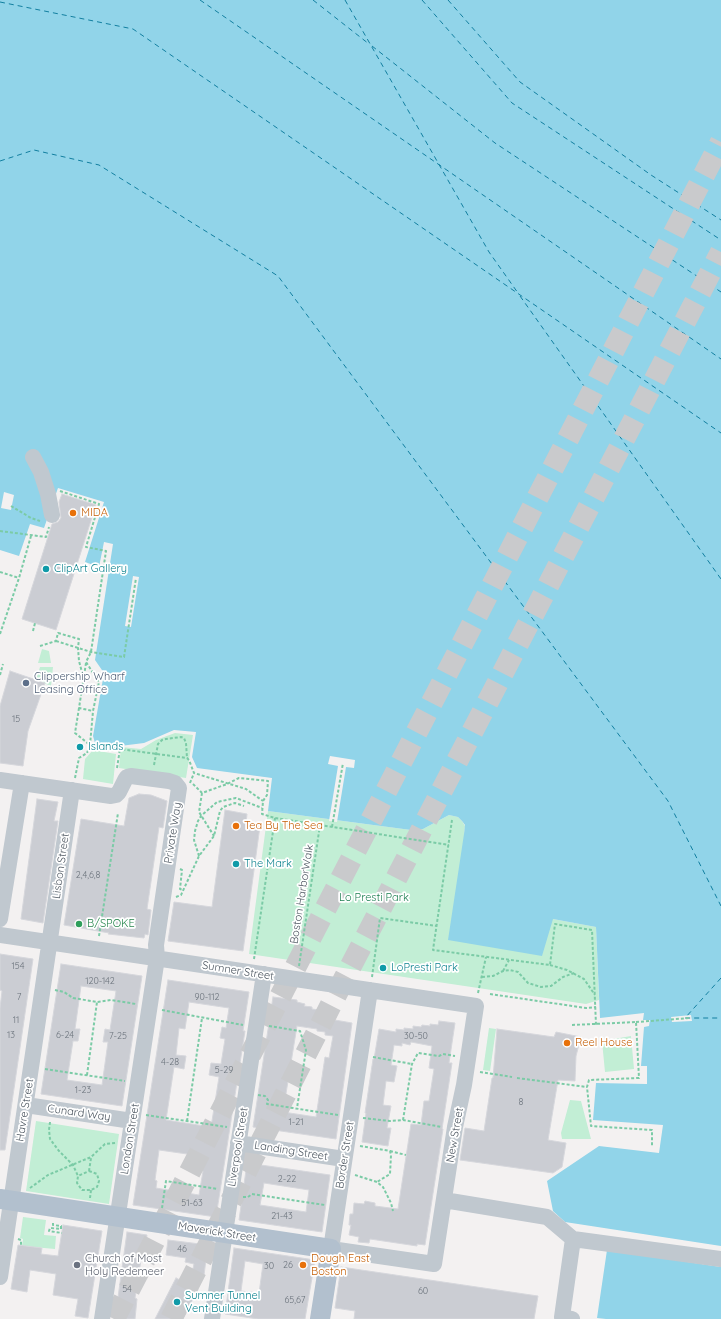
<!DOCTYPE html>
<html>
<head>
<meta charset="utf-8">
<style>
  body { margin:0 }
  canvas { display:block; background:#f3f1f1 }
</style>
</head>
<body>
<canvas width="721" height="1319"></canvas>
<script>
const c = document.querySelector('canvas').getContext('2d');
c.lineJoin = 'round';
function fill(path, color) { c.fillStyle = color; c.fill(path, 'evenodd'); }
const poly = rows => new Path2D(rows.map(r => 'M' + r).join(''));
function strokePath(path, color, width, dash) { c.strokeStyle = color; c.lineWidth = width; c.lineCap = dash ? 'butt' : 'round'; c.setLineDash(dash || []); c.stroke(path); }
function write(font, color, halo, rows, align = 'center') {
  c.font = font + ' Quicksand,sans-serif'; c.lineWidth = 3.5; c.setLineDash([]); c.textBaseline = 'middle'; c.strokeStyle = halo; c.fillStyle = color; for (const [text, x, y, turn = 0] of rows) {
    c.save(); c.translate(x, y); c.rotate((+turn || 0) * Math.PI / 180); c.textAlign = isNaN(turn) ? turn : align; if (halo) c.strokeText(text, 0, 0); c.fillText(text, 0, 0); c.restore();
  }
}
fill(poly([
  [42,649,49,651,51,663,38,663],
  [40,667,53,667,51,686,36,680],
  [175,733,193,735,186,778,119,768,121,747,141,749,156,740],
  [93,750,116,754,113,784,83,779,85,759],
  [268,811,411,830,423,829,449,815,458,817,462,821,465,826,464,834,553,919,596,927,599,1000,586,1004,249,954],
  [489,1028,496,1029,490,1071,483,1070],
  [631,1036,634,1069,605,1072,602,1041],
  [570,1100,581,1101,591,1139,562,1139,561,1133],
  [36,1121,119,1134,109,1204,26,1191],
  [23,1217,46,1220,44,1235,56,1236,55,1249,22,1246,23,1239,20,1238]
]), '#c2eed5');
fill(poly([
  [0,0,721,0,721,1246,565,1222,553,1211,547,1181,599,1146,659,1153,663,1125,593,1120,596,1083,647,1084,647,1066,641,1066,644,1027,649,1026,650,1020,643,1020,644,1013,600,1018,596,927,553,919,542,956,448,940,464,834,465,825,462,821,458,817,449,815,423,829,411,830,268,811,272,778,197,768,192,757,196,732,174,730,144,743,120,746,95,743,93,736,104,673,95,660,113,544,104,542,99,567,85,562,104,502,58,488,44,528,30,524,19,556,0,550],
  [607,1250,721,1267,721,1319,606,1319,597,1318]
]), '#91d4e9');
fill(poly([
  [4,492,14,495,11,510,1,508],
  [133,576,139,577,131,627,125,626],
  [330,756,355,760,354,768,346,767,337,822,329,821,338,766,328,764],
  [691,1015,692,1021,672,1022,671,1017]
]), '#f3f1f1');
strokePath(poly([
  [200,0,721,359],
  [313,0,369,44],
  [345,0,489,252,518,293],
  [422,0,512,103,721,240],
  [448,0,520,82,651,175,721,220],
  [0,2,133,29,721,433],
  [372,46,495,143,721,292],
  [0,161,34,150,99,165,278,276,668,801,721,906],
  [520,296,721,579],
  [721,978,685,1018,721,1018]
]), '#127fa0', 1, [5, 4]);
const building = poly([
  [62,494,96,505,56,630,22,619,52,524,58,522,61,518,59,502,62,494],
  [10,671,45,683,28,731,23,766,0,763,0,706,10,671],
  [139,794,151,795,167,801,163,828,159,827,147,909,151,910,148,935,145,934,144,938,108,934,109,933,64,925,81,819,124,826,129,798,139,794],
  [37,799,58,802,54,821,58,821,43,923,21,919,37,799],
  [225,810,247,814,246,824,260,826,243,951,168,941,174,902,212,907,225,810],
  [0,954,33,959,5,1150,0,1150,0,1008,2,991,0,990,0,954],
  [61,964,142,976,122,1106,41,1094,61,964],
  [81,986,116,991,110,1030,105,1029,103,1042,108,1042,102,1085,67,1080,73,1041,78,1041,80,1029,75,1029,81,986],
  [168,980,249,992,243,1031,245,1031,216,1217,133,1205,168,980],
  [189,1002,229,1008,226,1028,222,1027,220,1038,225,1039,221,1064,211,1063,209,1075,219,1077,211,1127,166,1120,174,1067,184,1069,186,1056,176,1055,179,1028,185,1029,189,1002],
  [159,1150,201,1156,199,1171,203,1171,199,1195,156,1188,157,1181,155,1180,159,1150],
  [273,997,297,1000,297,1002,305,1004,304,1006,312,1007,312,1009,320,1010,320,1013,328,1014,328,1016,336,1017,335,1020,352,1023,336,1139,253,1127,273,997],
  [297,1026,317,1029,317,1031,325,1032,325,1035,333,1036,329,1058,325,1057,316,1117,283,1112,297,1026],
  [439,1021,455,1023,449,1063,452,1063,442,1129,443,1129,425,1245,417,1244,417,1246,370,1239,369,1243,358,1242,359,1237,349,1235,351,1225,349,1225,350,1214,353,1214,354,1203,364,1204,365,1201,375,1203,375,1206,398,1209,411,1124,421,1125,424,1101,429,1101,434,1069,429,1068,432,1046,411,1042,410,1045,402,1043,402,1046,394,1045,391,1065,397,1066,394,1082,386,1081,383,1105,391,1106,387,1128,391,1128,388,1146,362,1142,366,1113,365,1113,373,1059,374,1059,379,1029,396,1032,396,1029,404,1030,404,1028,413,1029,413,1026,421,1027,422,1025,430,1026,430,1024,438,1025,439,1021],
  [497,1029,554,1037,556,1032,581,1037,576,1056,575,1081,558,1080,548,1140,566,1143,562,1167,553,1173,460,1160,465,1128,484,1131,492,1078,493,1078,497,1029],
  [247,1163,330,1175,322,1232,239,1220,247,1163],
  [264,1183,309,1190,306,1212,260,1205,264,1183],
  [63,1225,102,1231,88,1318,75,1316,78,1299,53,1295,56,1274,30,1270,27,1292,11,1289,18,1245,42,1248,41,1254,58,1256,63,1225],
  [127,1232,147,1235,145,1249,142,1249,141,1257,129,1255,141,1260,135,1298,137,1299,135,1319,115,1319,127,1232],
  [168,1240,208,1245,204,1275,192,1273,194,1264,185,1262,186,1258,166,1255,168,1240],
  [234,1248,315,1260,305,1319,258,1319,225,1314,234,1248],
  [245,1261,263,1264,259,1293,241,1291,245,1261],
  [341,1267,538,1296,534,1319,354,1319,355,1311,335,1308,341,1267],
  [176,1278,198,1289,183,1319,155,1319,176,1278]
]);
fill(building, '#cbcdd3');
strokePath(building, '#d6d7dc', 1);
strokePath(poly([
  [114,1319,721,142],
  [171,1319,340,987,721,252]
]), '#c9cacc', 22, [22, 11]);
strokePath(poly([
  [60,491,99,504,86,547,106,551,91,652,86,662,99,682,93,711,90,745,187,758,189,760,194,773,246,789,263,801],
  [11,506,31,518,40,521],
  [0,531,46,537,49,527],
  [0,572,19,578],
  [33,631,35,623],
  [0,634,19,578,31,536],
  [56,641,91,652,124,657,136,578],
  [40,646,56,641,58,633,79,639,78,648,79,661,84,680],
  [86,663,79,708,93,711],
  [0,675,3,664],
  [154,765,158,744,162,740,166,739,181,737,184,738,186,743,187,758],
  [117,768,120,749],
  [75,778,79,758,87,753,90,745,75,733,79,708],
  [190,783,194,773],
  [193,784,202,793,227,784,239,778,268,781,267,795,263,801,262,814,275,818,449,845],
  [202,793,199,812,214,836],
  [452,820,433,950,550,965,555,924,592,930,596,1025],
  [332,827,343,763],
  [199,856,194,840,195,831,198,821,201,816,217,802,236,798,262,808],
  [180,869,182,870,180,889,183,890],
  [176,897,181,895,199,856,214,836,220,811,223,807,235,803,244,806],
  [99,936,118,813],
  [254,959,275,818],
  [550,965,567,970,584,979,595,995],
  [299,966,320,825],
  [503,971,509,960],
  [372,977,380,918,437,926],
  [482,977,493,976,503,971,510,970,518,972,528,983,541,987,551,986,563,977,574,973],
  [55,990,64,992,73,998,97,1002,111,1000,136,1004],
  [478,993,486,957],
  [490,994,586,1008,596,1007],
  [162,1010,243,1025],
  [636,1022,690,1018],
  [572,1025,636,1022,639,1078,589,1080,587,1087,591,1126,652,1130,652,1147],
  [269,1026,300,1031,306,1050,297,1108],
  [373,1057,412,1064],
  [45,1069,125,1081],
  [480,1072,512,1077],
  [87,1075,97,1002],
  [517,1078,587,1087],
  [258,1095,265,1096,268,1100,267,1104,338,1115],
  [146,1115,227,1127],
  [363,1118,390,1121,403,1120,442,1127],
  [403,1120,412,1064,418,1053,439,1056,443,1054,455,1056],
  [187,1121,202,1018],
  [50,1122,49,1130,50,1139,59,1151,73,1165,78,1176],
  [360,1146,390,1151,391,1155,390,1174,377,1182],
  [390,1151,406,1155],
  [89,1171,97,1174,99,1181,97,1187,91,1190,82,1190,77,1183,78,1176,89,1171],
  [89,1171,91,1158],
  [355,1175,377,1182,383,1187,391,1203,393,1211],
  [30,1188,48,1175,91,1157,105,1144,116,1143],
  [243,1197,248,1197,252,1194,325,1205],
  [90,1198,91,1190],
  [162,1208,166,1181,218,1189],
  [53,1223,53,1225,61,1226,61,1229,50,1228,49,1231,62,1233],
  [18,1239,21,1240,21,1245]
]), '#7bcba6', 2, [3, 2]);
strokePath(poly([
  [33,457,41,472,48,494,52,515],
  [0,780,111,796,116,795,119,792,125,780,127,777,131,776,169,781,175,783,179,788,156,945,157,958,102,1319],
  [0,919,22,783],
  [0,935,476,1006,464,1085,455,1127,434,1264,331,1249,370,990],
  [26,1105,132,1121],
  [238,1143,344,1159],
  [444,1200,547,1217,573,1239,721,1259],
  [0,1277,72,790],
  [212,1319,264,974],
  [572,1319,562,1317,573,1239]
]), '#c0c8cf', 16);
strokePath(poly([
  [0,1199,331,1249,320,1319]
]), '#b2c0ce', 20);
for (const [x, y, r, color] of [
  [73,513,4,"#e8710a"],
  [46,569,4,"#0f9aa8"],
  [26,683,4,"#5c6f8a"],
  [80,747,4,"#0f9aa8"],
  [236,826,4,"#e8710a"],
  [236,864,4,"#0f9aa8"],
  [79,924,4,"#2e9e5b"],
  [383,968,4,"#0f9aa8"],
  [567,1043,4,"#e8710a"],
  [77,1265,4,"#6b7280"],
  [303,1265,4,"#e8710a"],
  [177,1302,4,"#0f9aa8"]
]) { const dot = new Path2D(); dot.arc(x, y, r, 0, 2 * Math.PI); c.fillStyle = color; c.fill(dot); strokePath(dot, '#fff', 1.5); }
write('9px', '#6a727b', null, [
  ["15",16,719],
  ["2,4,6,8",88,875],
  ["154",18,966],
  ["120-142",100,981],
  ["7",19,997],
  ["90-112",207,997],
  ["11",16,1020],
  ["13",11,1035],
  ["6-24",65,1035],
  ["7-25",118,1036],
  ["30-50",416,1036],
  ["4-28",170,1062],
  ["5-29",224,1070],
  ["1-23",83,1090],
  ["8",521,1102],
  ["1-21",296,1122],
  ["2-22",287,1179],
  ["51-63",192,1203],
  ["21-43",282,1216],
  ["46",182,1249],
  ["26",288,1265],
  ["30",269,1266],
  ["54",127,1289],
  ["60",423,1291],
  ["65,67",295,1300]
]);
write('11px', '#c56008', '#fff', [
  ["MIDA",81,513],
  ["Tea By The Sea",244,826],
  ["Reel House",575,1043],
  ["Dough East",311,1259],
  ["Boston",311,1272]
], 'left');
write('11px', '#0d838f', '#fff', [
  ["ClipArt Gallery",54,569],
  ["Islands",88,747],
  ["The Mark",244,864],
  ["LoPresti Park",391,968],
  ["Sumner Tunnel",185,1296],
  ["Vent Building",185,1309]
], 'left');
write('11px', '#4e5e75', '#fff', [
  ["Clippership Wharf",34,677],
  ["Leasing Office",34,690]
], 'left');
write('11px', '#4a545e', '#fff', [
  ["Private Way",173,833,-81],
  ["Lisbon Street",61,866,-82],
  ["Boston HarborWalk",302,894,-81],
  ["Sumner Street",238,971,9],
  ["Havre Street",25,1110,-81],
  ["Cunard Way",79,1113,8],
  ["New Street",455,1135,-80],
  ["London Street",130,1139,-81],
  ["Liverpool Street",238,1147,-81],
  ["Landing Street",291,1151,9],
  ["Border Street",345,1155,-81],
  ["Maverick Street",217,1232,9]
]);
write('11px', '#1b7e50', '#fff', [
  ["Lo Presti Park",374,898]
]);
write('11px', '#27864d', '#fff', [
  ["B/SPOKE",87,924]
], 'left');
write('11px', '#5b616d', '#fff', [
  ["Church of Most",85,1259],
  ["Holy Redemeer",85,1272]
], 'left');
</script>
</body>
</html>
